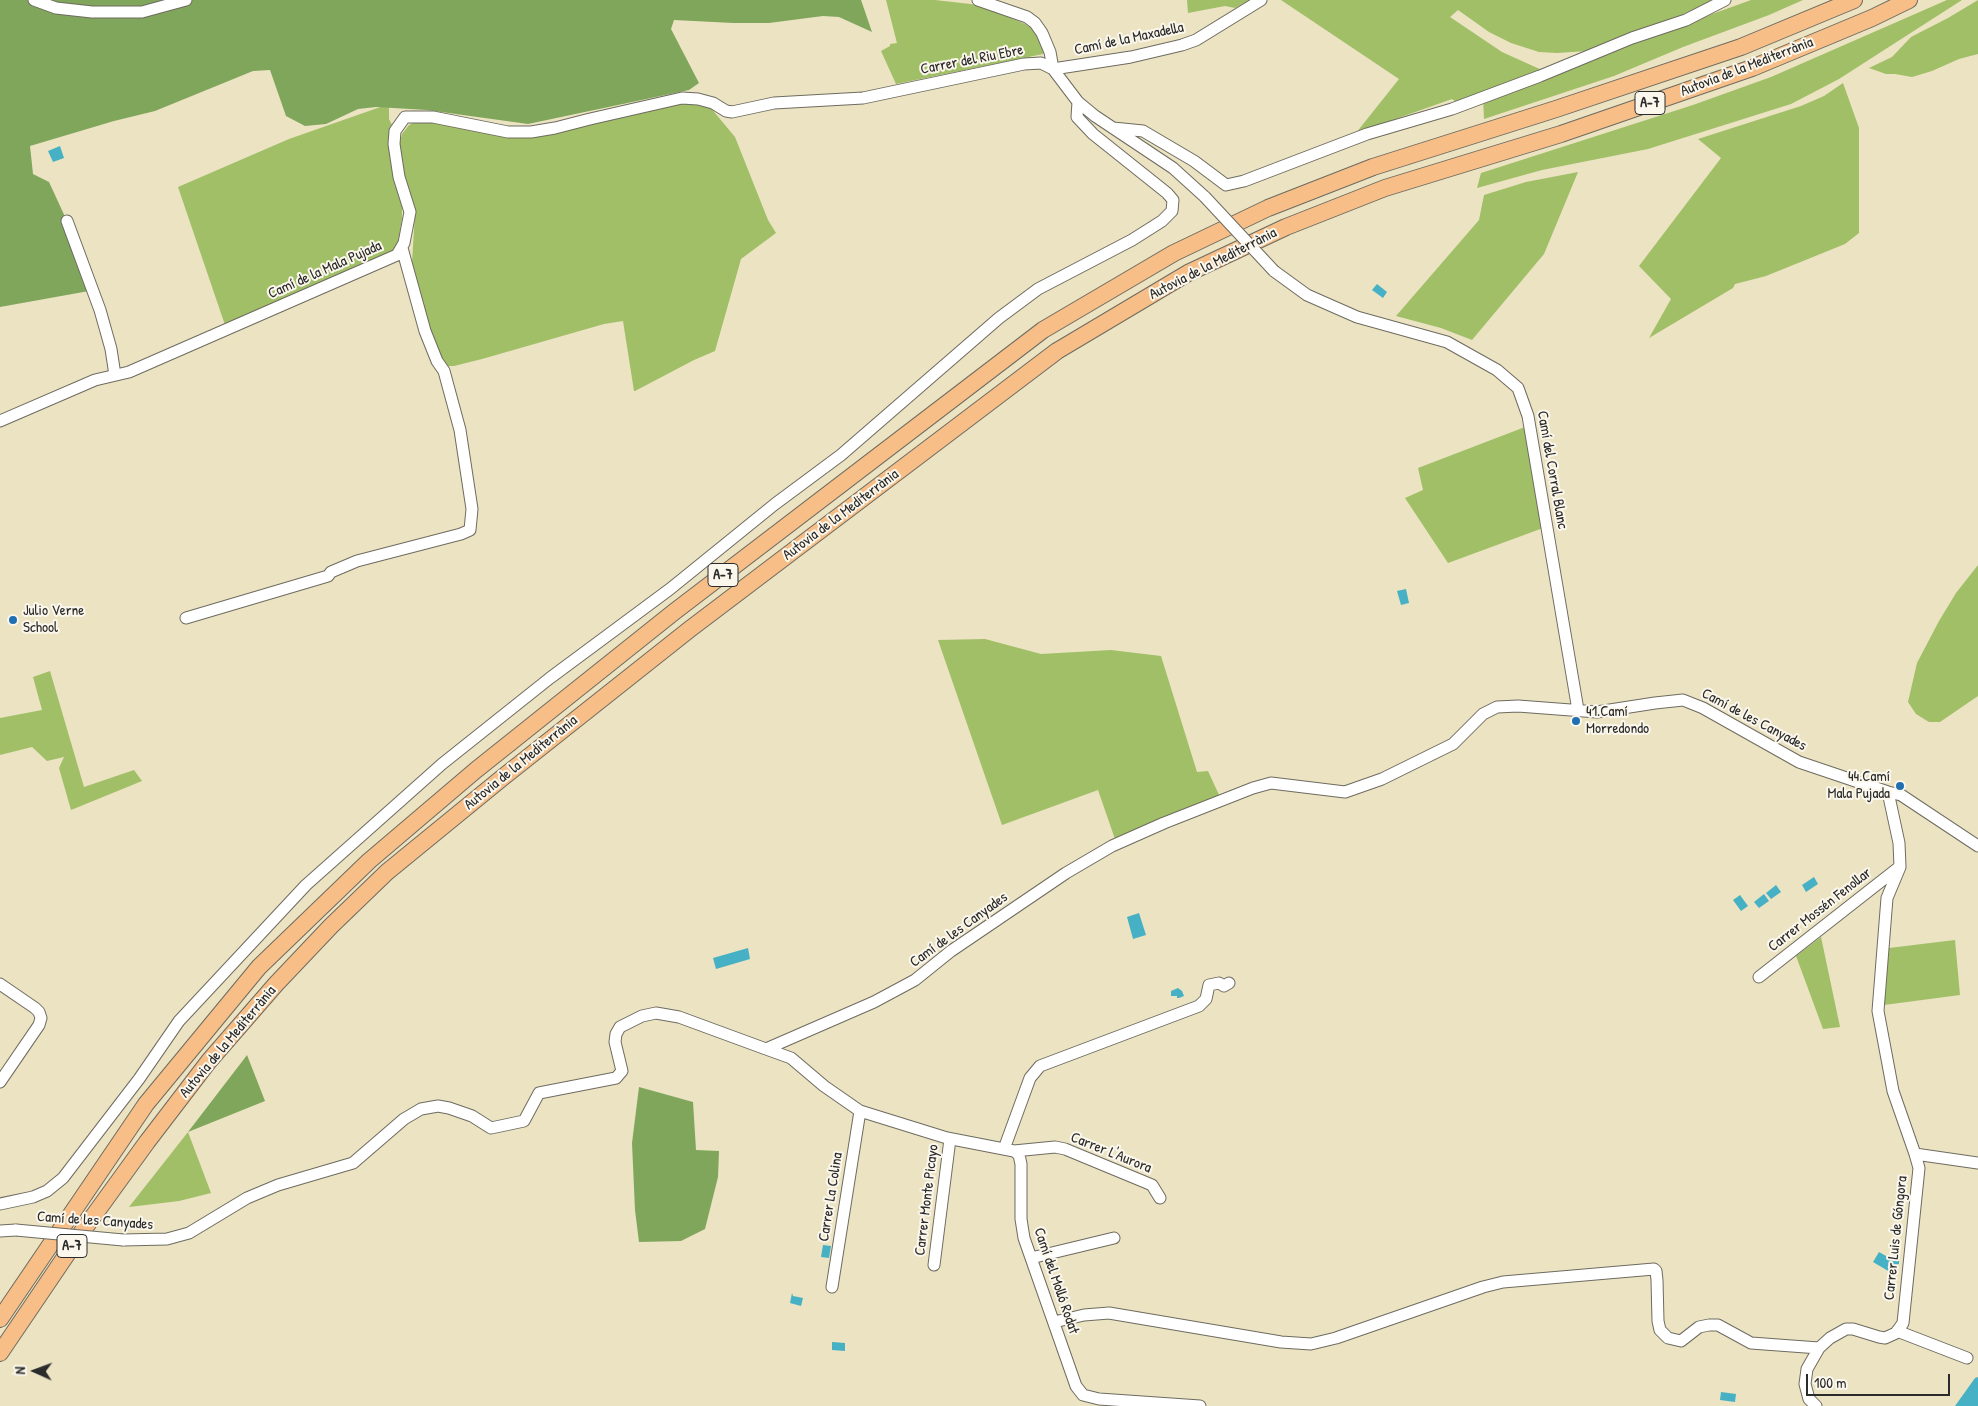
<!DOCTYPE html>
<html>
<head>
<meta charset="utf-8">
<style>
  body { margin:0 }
  #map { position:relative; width:1978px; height:1406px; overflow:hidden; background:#ebe3c2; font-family:"Patrick Hand",sans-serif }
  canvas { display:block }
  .north { position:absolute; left:10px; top:1346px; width:50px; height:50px; -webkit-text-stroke:4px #fbf7ec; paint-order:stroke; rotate:272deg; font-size:14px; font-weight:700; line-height:20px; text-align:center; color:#2b2b2b }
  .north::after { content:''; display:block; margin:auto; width:18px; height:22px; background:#2b2b2b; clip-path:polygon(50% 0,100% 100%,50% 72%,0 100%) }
  .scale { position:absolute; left:1806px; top:1374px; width:144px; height:22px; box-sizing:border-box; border:2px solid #2b2b2b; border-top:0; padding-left:6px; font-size:15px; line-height:18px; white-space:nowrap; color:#2b2b2b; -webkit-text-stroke:4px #fbf7ec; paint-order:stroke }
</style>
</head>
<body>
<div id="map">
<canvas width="1978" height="1406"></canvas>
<div class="north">N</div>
<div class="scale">100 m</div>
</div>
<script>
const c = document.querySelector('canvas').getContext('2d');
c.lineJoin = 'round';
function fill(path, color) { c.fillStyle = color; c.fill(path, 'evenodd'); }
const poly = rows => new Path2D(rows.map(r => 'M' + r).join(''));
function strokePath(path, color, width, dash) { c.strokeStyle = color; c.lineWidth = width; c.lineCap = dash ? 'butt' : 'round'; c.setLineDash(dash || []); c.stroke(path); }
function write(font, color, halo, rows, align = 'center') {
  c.font = font + ' "Patrick Hand",sans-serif'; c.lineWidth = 4; c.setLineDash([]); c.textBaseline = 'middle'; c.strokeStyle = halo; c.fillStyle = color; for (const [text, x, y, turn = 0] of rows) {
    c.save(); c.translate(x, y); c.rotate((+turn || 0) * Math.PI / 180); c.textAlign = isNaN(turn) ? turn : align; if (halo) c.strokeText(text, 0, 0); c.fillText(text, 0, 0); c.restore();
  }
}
fill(poly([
  [886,0,935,0,979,5,1025,24,1035,31,1045,50,1043,54,896,84,881,51,890,46,890,44,897,43],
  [1187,0,1249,0,1235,8,1225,6,1188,13],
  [1281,0,1714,0,1666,22,1587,51,1557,53,1539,52,1511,43,1489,32,1458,10,1450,17,1502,52,1544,71,1456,102,1452,99,1356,133,1399,79],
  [1751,0,1803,0,1769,15,1683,47,1614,76,1484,119,1483,97],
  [1947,0,1962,0,1839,79,1791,104,1648,149,1542,170,1477,188,1481,173,1693,105,1771,77],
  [1978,0,1978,54,1959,59,1932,71,1912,77,1895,74,1886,74,1869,68,1892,57,1911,37,1948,18],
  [1843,83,1859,128,1859,233,1845,244,1766,276,1735,284,1733,288,1649,338,1671,299,1639,266,1721,158,1698,139,1801,106,1824,96],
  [689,101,710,107,735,137,768,220,776,233,741,259,715,351,694,360,635,391,634,391,623,321,604,324,482,359,454,366,445,366,419,308,412,263,415,213,401,166,399,147,402,134,409,125,413,123,426,122,536,136,556,134,592,123],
  [389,104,389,119,393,127,402,204,402,219,396,252,225,325,178,187,289,139],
  [1578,172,1544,254,1472,340,1441,328,1396,316,1479,220,1484,195,1526,182],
  [1525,427,1543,528,1448,563,1405,498,1423,490,1418,468],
  [1978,565,1978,696,1940,722,1929,722,1916,714,1908,702,1917,663,1939,621,1956,593],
  [985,639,1041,654,1111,650,1161,656,1197,772,1208,771,1220,797,1116,842,1098,790,1002,825,938,640],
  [50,671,84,787,134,770,142,781,71,810,59,768,64,757,47,761,32,747,0,755,0,718,42,710,33,677],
  [1821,937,1840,1027,1823,1029,1796,956],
  [1955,940,1960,995,1884,1005,1889,948],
  [188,1132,211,1193,179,1201,129,1207]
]), '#a0bf67');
fill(poly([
  [0,0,861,0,872,32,839,17,823,16,769,23,733,23,674,20,671,29,699,83,689,90,528,124,427,110,376,107,358,109,326,124,305,126,286,116,270,70,253,71,155,111,114,121,30,146,33,174,49,182,67,221,89,291,0,307],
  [247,1055,265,1101,188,1132,244,1059],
  [639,1087,693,1102,696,1150,719,1151,718,1177,705,1229,681,1241,639,1242,635,1210,632,1143]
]), '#80a65c');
fill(poly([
  [60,146,64,158,53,162,48,151],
  [1377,284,1387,292,1383,298,1372,290],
  [1406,589,1409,603,1401,605,1397,591],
  [1814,877,1818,884,1806,892,1802,885],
  [1776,885,1781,892,1771,899,1766,893],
  [1764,894,1769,901,1759,908,1754,902],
  [1740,895,1748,906,1741,911,1733,900],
  [1139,913,1146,935,1133,939,1127,917],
  [748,948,750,959,716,969,713,958],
  [1178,988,1182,991,1184,996,1179,998,1177,998,1177,996,1171,996,1171,991],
  [823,1245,831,1246,829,1258,821,1257],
  [1879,1252,1893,1260,1896,1259,1899,1260,1899,1264,1894,1265,1890,1272,1873,1262],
  [792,1293,793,1296,803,1298,801,1306,790,1303],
  [832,1342,845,1343,845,1351,832,1350],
  [1978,1377,1978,1406,1955,1406,1975,1378],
  [1721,1392,1736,1394,1735,1402,1720,1400]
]), '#46b1c4');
const minor = poly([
  [34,0,56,8,92,12,142,12,186,0],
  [978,0,1027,17,1035,23,1042,33,1050,52,1053,69,1078,102,1095,116,1173,168,1205,197],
  [1053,69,1131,57,1182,45,1196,40,1261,0],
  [1113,128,1143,131,1194,161,1226,185,1244,181,1367,134,1452,109,1540,76,1632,38,1686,20,1725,0],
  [67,221,100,310,111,349,115,375],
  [1274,271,1307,295,1357,317,1447,342,1497,370,1518,388,1528,416,1578,710],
  [0,421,95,380,129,372,397,255,404,243,410,212,399,177,394,144,395,131,405,117,433,117,508,132,531,132,555,128,590,119,682,98,698,99,713,103,726,111,732,112,774,103,863,98,1024,64,1041,63,1053,69],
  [186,618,328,576,331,572,357,561,461,534,470,530,472,509,460,430,444,371,437,361,425,331,402,248],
  [1759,977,1898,868],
  [0,984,35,1008,39,1012,41,1018,39,1025,0,1082],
  [766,1049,791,1058,824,1086,860,1111,947,1138,1014,1151,1019,1155,1021,1164,1021,1219,1024,1238,1076,1386,1083,1395,1099,1399,1200,1406],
  [1004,1149,1030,1078,1040,1066,1199,1006,1206,999,1209,985,1219,983,1224,986,1229,983],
  [1014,1151,1055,1147,1065,1149,1152,1185,1160,1198],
  [1915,1154,1978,1163],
  [0,1204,33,1197,47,1191,63,1178,139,1079,179,1021,306,885,442,764,550,678,670,589,775,504,841,455,999,318,1038,289,1132,240,1162,221,1172,211,1173,200,1167,193,1093,134,1077,117,1078,102],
  [0,1231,16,1230],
  [123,1240,167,1239,189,1233,247,1198,278,1185,353,1163,404,1119,421,1109,438,1106,449,1108,472,1116,491,1128,524,1121,539,1093,616,1078,622,1071,615,1042,616,1034,620,1027,642,1016,656,1013,679,1017,766,1049,874,1002,915,980,951,951,1066,873,1112,846,1164,823,1253,788,1271,783,1345,792,1382,779,1453,744,1483,714,1497,707,1518,706,1597,712,1655,703,1683,700,1703,708,1799,762,1888,792,1901,795,1978,846],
  [1031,1258,1114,1238],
  [934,1265,950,1139],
  [832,1287,860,1111],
  [1054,1322,1084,1315,1109,1313,1281,1342,1311,1344,1336,1338,1483,1287,1503,1282,1654,1269,1656,1271,1657,1280,1658,1321,1660,1330,1668,1338,1681,1341,1699,1327,1709,1325,1718,1325,1751,1343,1819,1348],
  [1897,1331,1967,1358],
  [1816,1406,1809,1399,1805,1384,1807,1369,1819,1348,1830,1338,1846,1329,1853,1329,1879,1337,1885,1338,1896,1333,1903,1323,1919,1168,1915,1154,1893,1091,1878,1011,1887,898,1900,867,1899,843,1888,792]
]);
const highway = poly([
  [0,1319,146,1104,259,967,369,861,476,770,674,612,1043,330,1174,253,1268,208,1373,167,1556,109,1741,47,1854,0],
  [0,1353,84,1229,147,1142,209,1061,276,984,331,926,387,872,502,778,690,629,1057,351,1188,273,1286,227,1385,188,1561,134,1752,68,1872,18,1909,0]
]);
strokePath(minor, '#6e6b60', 13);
strokePath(highway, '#6e6b60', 18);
strokePath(minor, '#fff', 11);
strokePath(highway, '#f7be87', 16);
const minorBridge = poly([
  [1205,197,1274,271],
  [16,1230,123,1240]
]);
strokePath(minorBridge, '#6e6b60', 13, []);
strokePath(minorBridge, '#fff', 11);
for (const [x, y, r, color] of [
  [13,620,5,"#1f6fb2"],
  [1576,721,5,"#1f6fb2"],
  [1900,786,5,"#1f6fb2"]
]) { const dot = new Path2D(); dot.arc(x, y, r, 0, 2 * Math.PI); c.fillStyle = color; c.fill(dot); strokePath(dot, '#fbf7ec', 2); }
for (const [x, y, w] of [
  [1650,103,30],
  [723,575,30],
  [72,1246,30]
]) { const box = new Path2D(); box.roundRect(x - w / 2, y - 11.5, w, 23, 4); c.fillStyle = '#fbf7ec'; c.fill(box); strokePath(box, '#2b2b2b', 1); }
write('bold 14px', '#2b2b2b', null, [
  ["A-7",1650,103],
  ["A-7",723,575],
  ["A-7",72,1246]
]);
write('15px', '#2b2b2b', '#fbf7ec', [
  ["Camí de la Maxadella",1129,39,-12],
  ["Carrer del Riu Ebre",972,60,-11],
  ["Autovia de la Mediterrània",1747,67,-21],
  ["Autovia de la Mediterrània",1213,264,-27],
  ["Camí de la Mala Pujada",325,270,-24],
  ["Camí del Corral Blanc",1552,470,80],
  ["Autovia de la Mediterrània",841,515,-37],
  ["Camí de les Canyades",1754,720,28],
  ["Autovia de la Mediterrània",521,763,-39],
  ["Carrer Mossén Fenollar",1820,910,-38],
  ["Camí de les Canyades",959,930,-36],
  ["Autovia de la Mediterrània",228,1042,-50],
  ["Carrer L'Aurora",1111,1153,22],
  ["Carrer La Colina",831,1197,-81],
  ["Carrer Monte Picayo",927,1200,-83],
  ["Camí de les Canyades",95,1221,4],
  ["Carrer Luis de Góngora",1896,1238,-84],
  ["Camí del Molló Rodat",1056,1281,71]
]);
write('15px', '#2b2b2b', '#fbf7ec', [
  ["Julio Verne",23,611],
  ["School",23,628],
  ["41.Camí",1586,712],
  ["Morredondo",1586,729],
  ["44.Camí",1890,777,"right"],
  ["Mala Pujada",1890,794,"right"]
], 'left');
</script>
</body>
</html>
